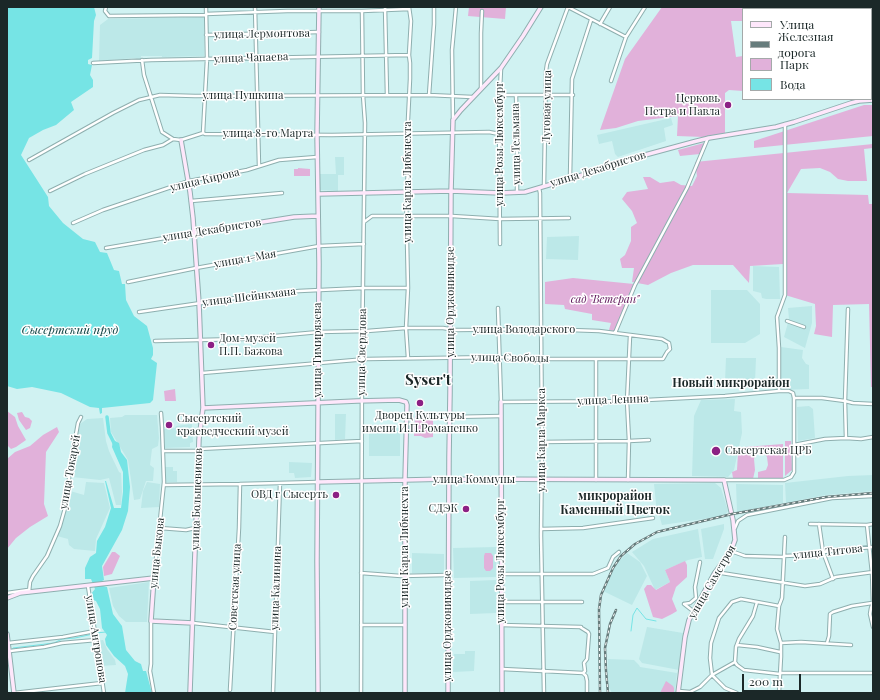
<!DOCTYPE html>
<html>
<head>
<meta charset="utf-8">
<style>
  body { margin:0 }
  #map { position:relative; width:880px; height:700px; overflow:hidden; background:#d0f2f2; font-family:"Playfair Display",serif }
  canvas { display:block }
  .frame { position:absolute; inset:0; border:8px solid #1b2828; pointer-events:none }
  .legend { position:absolute; left:742px; top:8px; width:130px; height:92px; box-sizing:border-box; background:#fff; border:1px solid #a4a9a9; margin:0; padding:5px 7px; list-style:none; font-size:12px; color:#1b2828 }
  .legend li { display:flex; align-items:center; gap:8px; height:20px }
  .legend b { width:20px; border:1px solid #a4a9a9 }
  .scale { position:absolute; left:742px; top:674px; width:59px; height:18px; box-sizing:border-box; border:2px solid #1b2828; border-top:0; padding-left:5px; font-size:12px; line-height:14px; white-space:nowrap; color:#1b2828; -webkit-text-stroke:3px #fff; paint-order:stroke }
</style>
</head>
<body>
<div id="map">
<canvas width="880" height="700"></canvas>
<div class="frame"></div>
<ul class="legend">
<li><b style="height:5px;background:#fee7fb"></b>Улица</li>
<li><b style="height:5px;background:#677c7c"></b>Железная дорога</li>
<li><b style="height:11px;background:#e1b1da"></b>Парк</li>
<li><b style="height:11px;background:#76e4e5"></b>Вода</li>
</ul>
<div class="scale">200 m</div>
</div>
<script>
const c = document.querySelector('canvas').getContext('2d');
c.lineJoin = 'round';
function fill(path, color) { c.fillStyle = color; c.fill(path, 'evenodd'); }
const poly = rows => new Path2D(rows.map(r => 'M' + r).join(''));
function strokePath(path, color, width, dash) { c.strokeStyle = color; c.lineWidth = width; c.lineCap = dash ? 'butt' : 'round'; c.setLineDash(dash || []); c.stroke(path); }
function write(font, color, halo, rows, align = 'center') {
  c.font = font + ' "Playfair Display",serif'; c.lineWidth = 3; c.setLineDash([]); c.textBaseline = 'middle'; c.strokeStyle = halo; c.fillStyle = color; for (const [text, x, y, turn = 0] of rows) {
    c.save(); c.translate(x, y); c.rotate((+turn || 0) * Math.PI / 180); c.textAlign = isNaN(turn) ? turn : align; if (halo) c.strokeText(text, 0, 0); c.fillText(text, 0, 0); c.restore();
  }
}
fill(poly([
  [204,17,204,56,162,57,162,56,141,56,141,59,135,58,99,61,100,25,108,19],
  [671,118,673,125,664,128,666,141,618,157,615,154,612,141,599,144,597,135],
  [335,157,344,157,344,175,338,175,338,191,320,190,319,174,336,174],
  [579,236,578,260,546,259,547,237],
  [753,266,779,267,780,299,766,299,762,298,761,293,753,291],
  [711,290,747,290,760,304,760,334,745,343,711,343],
  [812,306,812,323,805,348,784,337,789,319,788,308],
  [781,347,803,350,802,358,806,364,809,365,809,389,781,390],
  [726,358,756,358,755,382,725,382],
  [735,399,734,411,741,412,742,433,734,470,728,477,692,476,694,416,701,400],
  [809,406,813,409,815,438,798,441,797,407],
  [335,414,346,414,345,439,335,440],
  [125,415,157,415,159,438,158,446,152,449,150,465,154,468,153,481,146,481,140,499,134,500,128,460,111,432,110,418,122,417],
  [103,418,106,441,109,451,119,472,121,473,122,492,121,505,116,505,109,478,100,480,72,477,73,460,80,424,87,419],
  [192,424,193,442,190,443,190,447,165,448,164,429,175,428,176,426],
  [369,428,400,428,400,456,369,456],
  [289,462,312,463,311,477,295,478,294,473,289,473],
  [165,467,173,467,173,471,177,471,177,482,166,482],
  [873,475,873,491,825,495,786,503,785,483,848,476],
  [86,482,104,483,110,508,96,539,95,551,74,549,69,545,68,539,57,536,70,491,84,495],
  [147,482,160,484,159,507,141,508,143,491],
  [715,483,721,488,728,511,724,516,662,525,656,504,654,484],
  [736,484,783,485,783,503,737,512],
  [724,524,724,529,713,559,705,559,701,529],
  [698,529,702,557,688,560,665,570,670,582,655,590,644,566,632,552,653,539],
  [496,547,496,577,454,578,453,548],
  [412,553,444,554,444,573,412,573],
  [627,553,640,562,647,576,632,605,603,591,612,572,619,561],
  [496,580,496,613,470,614,470,581],
  [149,582,147,622,126,622,119,616,113,606,109,588],
  [647,627,683,633,679,670,642,663,639,659],
  [103,640,107,649,115,660,116,665,101,666,97,641],
  [465,651,475,651,474,671,453,672,454,654,465,654],
  [608,659,634,660,639,665,640,667,677,673,675,693,612,693,607,684,609,683,607,678]
]), '#bce8e8');
fill(poly([
  [469,7,506,7,505,19,468,16],
  [662,7,787,7,787,9,743,9,743,21,731,21,736,57,743,56,743,91,729,90,725,93,725,133,704,137,677,136,678,116,638,121,616,128,600,130,625,59],
  [792,7,873,7,873,19,871,19,871,9,792,9],
  [864,105,873,105,873,136,754,148,754,141],
  [704,143,700,154,680,156,678,150],
  [873,144,873,148,864,149,867,181,848,181,838,179,830,172,820,168,801,169,787,193,868,195,869,204,873,204,873,387,871,387,869,304,833,305,832,337,814,334,816,326,815,304,785,295,783,264,750,266,749,283,733,265,693,265,671,273,648,285,632,282,634,268,622,268,620,259,625,255,631,241,631,227,637,223,632,211,622,199,627,192,648,189,643,177,650,177,660,183,674,181,681,185,692,186,697,176,695,162],
  [298,168,310,169,310,176,294,176,294,169,298,169],
  [573,278,634,284,614,331,609,330,611,323,592,320,592,314,565,309,564,305,545,304,545,282],
  [175,389,176,401,165,401,164,391],
  [7,411,15,417,18,426,26,440,16,447,11,449,7,445],
  [22,412,25,417,29,418,32,421,30,428,26,430,19,420,17,413],
  [433,415,433,437,425,438,421,436,414,436,415,416],
  [57,427,59,432,46,452,44,504,48,516,30,527,16,538,7,549,7,459,15,452,30,446,43,435],
  [785,441,791,441,792,470,785,476],
  [783,444,783,479,771,480,758,478,758,472,766,470,768,465,767,457,764,453,757,451,754,459,755,470,753,479,733,478,732,472,737,470,738,453,745,447],
  [112,552,115,552,120,556,112,574,104,576,103,567],
  [485,553,491,553,493,556,493,568,490,571,486,571,484,568,484,556],
  [685,561,687,565,687,577,676,587,672,599,677,611,672,614,662,619,653,617,644,589,647,585,651,585,656,590,670,582,665,570],
  [666,681,673,686,674,688,674,693,660,693]
]), '#e1b1da');
fill(poly([
  [7,7,94,7,96,15,94,21,92,58,88,60,88,64,92,65,90,75,93,80,93,87,71,102,74,110,56,125,43,130,29,138,21,155,48,197,49,206,63,223,83,239,95,242,100,252,107,253,114,270,119,271,122,284,125,284,126,300,134,316,147,326,153,348,153,355,151,359,157,363,153,400,150,403,102,408,102,413,100,414,99,408,90,407,61,393,32,387,17,389,7,386],
  [113,440,119,443,121,452,127,460,130,487,128,511,122,530,102,566,104,580,102,581,103,586,107,587,113,614,122,626,126,650,135,661,141,664,143,671,146,671,152,693,125,693,128,674,125,666,114,656,106,645,105,639,107,635,102,628,100,609,96,601,93,600,91,594,95,589,91,579,85,579,85,568,90,557,96,553,97,541,105,527,111,508,105,481,106,481,114,508,121,508,123,492,123,472,112,447]
]), '#76e4e5');
strokePath(poly([
  [631,631,633,615,637,608,646,619,656,621],
  [96,633,106,632],
  [12,650,13,648,54,643,62,639,75,638,93,634]
]), '#76e4e5', 1);
strokePath(poly([
  [107,417,109,433,115,445]
]), '#76e4e5', 3.5);
const street = poly([
  [106,7,105,11,109,16,206,15],
  [255,7,259,166],
  [385,7,387,95],
  [568,7,626,37],
  [206,14,287,11,362,11,409,9],
  [600,24,610,7],
  [206,35,319,32],
  [142,60,144,75,162,132,173,139],
  [93,63,151,60,409,55],
  [611,81,626,37,645,7],
  [481,88,481,33,482,11],
  [429,95,434,24,434,7],
  [499,95,573,95],
  [516,96,517,130,517,192],
  [453,120,452,50,456,7],
  [203,133,207,59,206,7],
  [29,160,113,113,139,100,160,95,195,96,429,95,472,97],
  [570,178,572,79,591,20],
  [544,186,546,71,547,64,568,7],
  [539,188,540,193,542,441,541,536,544,693],
  [50,191,85,174,144,150,163,145,173,139,181,140,203,133,205,134,332,135,489,132,499,134],
  [191,201,282,193],
  [364,222,372,216,452,216,500,219,569,218],
  [73,223,103,210,189,181,247,170,279,160,317,157],
  [500,244,499,111,501,69],
  [106,248,194,233],
  [128,282,196,268,319,246,364,244],
  [498,308,501,402,627,401,725,396,779,391,789,391,793,393,794,398,794,472,791,477,784,480,724,480],
  [139,312,235,298,299,291,363,288,408,288],
  [787,321,804,327],
  [615,333,635,285,687,188,708,138],
  [155,341,242,339,319,332,367,331,406,328,443,328,455,330,541,329,599,331,662,339,669,343,670,349,667,352,663,359,541,359,499,357,367,359,202,373],
  [408,358,406,328,408,288,406,192,408,173,406,160,410,79,410,63,409,55,411,21,409,7],
  [779,391,779,348,777,317,785,295,785,124],
  [794,398,822,398,845,401,853,403,873,404],
  [450,417,501,416],
  [846,438,845,401,848,309],
  [542,442,629,441,649,440],
  [794,445,825,439,846,438,861,439,873,437],
  [199,449,362,441],
  [163,451,199,451],
  [596,480,596,359],
  [628,480,629,441,627,401,630,336],
  [164,485,240,484,318,482],
  [810,524,867,525,873,524],
  [819,524,823,552,833,579],
  [867,525,872,573,873,603,871,608,870,614,873,627],
  [160,528,186,530,195,528],
  [735,528,738,521,747,515,832,498,873,496],
  [541,529,583,528,653,518],
  [731,551,745,556,784,557],
  [784,556,807,555,836,550,873,547],
  [715,572,805,586,820,584,836,577,873,572],
  [361,573,401,576,448,575],
  [501,574,593,574,608,568,613,557,619,552],
  [154,578,164,482,162,427,161,413],
  [88,586,104,693],
  [29,592,30,582,33,576,47,556,60,526,67,501,70,468,78,423,81,417],
  [7,593,28,590],
  [501,602,582,602],
  [757,602,753,616,739,639,736,647,735,662,737,665,744,670,780,674],
  [684,604,690,603,696,598,695,587,700,562],
  [684,604,693,611],
  [151,621,151,664,150,671,154,693],
  [193,623,275,632],
  [361,625,405,625],
  [501,625,581,627],
  [580,627,588,632,589,634,587,659,584,663,585,671,583,673],
  [8,643,63,637,95,631],
  [781,643,801,642,851,645],
  [827,643,829,636,830,614,833,612,852,606,872,603],
  [737,645,757,647,780,652],
  [10,651,44,647,62,643,96,640],
  [502,669,583,673],
  [583,673,586,676,587,681,587,693],
  [780,673,873,673],
  [230,690,239,528,240,484],
  [679,691,690,692,700,687,712,675,735,662],
  [14,693,102,683],
  [273,693,280,483],
  [361,693,362,360,365,123,363,95,362,11],
  [737,693,725,688,712,675,710,658,711,643,719,618,732,602,741,599,779,606],
  [779,693,781,657,781,643,777,629,779,606,782,598,785,537]
]);
const secondary = poly([
  [181,140,190,192,193,218,199,303,203,408,199,439,190,692],
  [318,194,451,191,500,193,525,192,596,171,634,158,693,142,709,138,776,127,794,122,851,103,859,101,873,100],
  [194,233,294,217,318,216],
  [501,402,502,693],
  [203,408,357,401,399,400,406,402,407,405,405,480,405,693],
  [318,482,449,479,724,480,733,520,735,540,731,551,714,574,689,620,685,637,678,693],
  [7,598,20,593,29,592,154,578,151,621,193,623],
  [7,634,14,693],
  [318,693,317,561,319,264,317,134,319,7],
  [448,693,449,457,450,393,451,191,453,120,461,110,501,68,523,36,541,7]
]);
strokePath(street, '#8eafaf', 4.5);
strokePath(secondary, '#8eafaf', 5.5);
strokePath(street, '#fff', 2.5);
strokePath(secondary, '#fee7fb', 3.5);
const rail = poly([
  [600,693,599,609,601,595,613,568,621,556,635,544,657,532,732,514,826,497,873,493],
  [608,693,606,671,605,648,610,624,616,610]
]);
strokePath(rail, '#677c7c', 2.5);
strokePath(rail, '#fff', 1, [3]);
for (const [x, y, r, color] of [
  [728,105,4,"#8c2084"],
  [211,345,4,"#8c2084"],
  [420,403,4,"#8c2084"],
  [169,425,4,"#8c2084"],
  [716,451,5,"#8c2084"],
  [336,495,4,"#8c2084"],
  [466,509,4,"#8c2084"]
]) { const dot = new Path2D(); dot.arc(x, y, r, 0, 2 * Math.PI); c.fillStyle = color; c.fill(dot); strokePath(dot, '#fff', 1.5); }
write('11px', '#1b2828', '#fff', [
  ["улица Лермонтова",262,34,-1],
  ["улица Чапаева",251,58,-2],
  ["улица Пушкина",243,96],
  ["Луговая улица",547,107,-89],
  ["улица 8-го Марта",268,134],
  ["улица Розы Люксембург",500,144,-90],
  ["улица Тельмана",516,144,-91],
  ["улица Декабристов",598,169,-17],
  ["улица Кирова",205,180,-13],
  ["улица Карла Либкнехта",408,182,-90],
  ["улица Декабристов",212,230,-9],
  ["улица 1-Мая",245,259,-10],
  ["улица Шейнкмана",249,297,-7],
  ["улица Орджоникидзе",451,302,-90],
  ["улица Володарского",524,330],
  ["улица Тимирязева",318,350,-90],
  ["улица Свердлова",362,352,-89],
  ["улица Свободы",510,358,1],
  ["улица Ленина",613,400,-2],
  ["улица Карла Маркса",542,440,-90],
  ["улица Токарей",70,472,-80],
  ["улица Коммуны",474,480],
  ["улица Большевиков",197,499,-88],
  ["улица Карла Либкнехта",405,547,-90],
  ["улица Титова",828,552,-6],
  ["улица Быкова",157,553,-84],
  ["улица Розы Люксембург",501,561,-90],
  ["улица Самстроя",712,582,-60],
  ["Советская улица",235,587,-87],
  ["улица Калинина",276,588,-88],
  ["улица Орджоникидзе",448,626,-90],
  ["улица Антропова",96,639,81]
]);
write('11px', '#1b2828', '#fff', [
  ["Церковь",720,99],
  ["Петра и Павла",720,112],
  ["Дом-музей",219,339,"left"],
  ["П.П. Бажова",219,352,"left"],
  ["Дворец Культуры",420,416,"center"],
  ["имени И.П.Романенко",420,429,"center"],
  ["Сысертский",177,419,"left"],
  ["краеведческий музей",177,432,"left"],
  ["Сысертская ЦРБ",725,451,"left"],
  ["ОВД г Сысерть",328,495],
  ["СДЭК",458,509]
], 'right');
write('italic 11px', '#5d1458', '#fff', [
  ["сад \"Ветеран\"",605,300]
]);
write('italic 12px', '#0d4242', '#fff', [
  ["Сысертский пруд",70,330]
]);
write('bold 12px', '#1b2828', '#fff', [
  ["Новый микрорайон",731,383],
  ["микрорайон",615,496],
  ["Каменный Цветок",615,510]
]);
write('bold 15px', '#1b2828', '#fff', [
  ["Syser't",428,380]
]);
</script>
</body>
</html>
